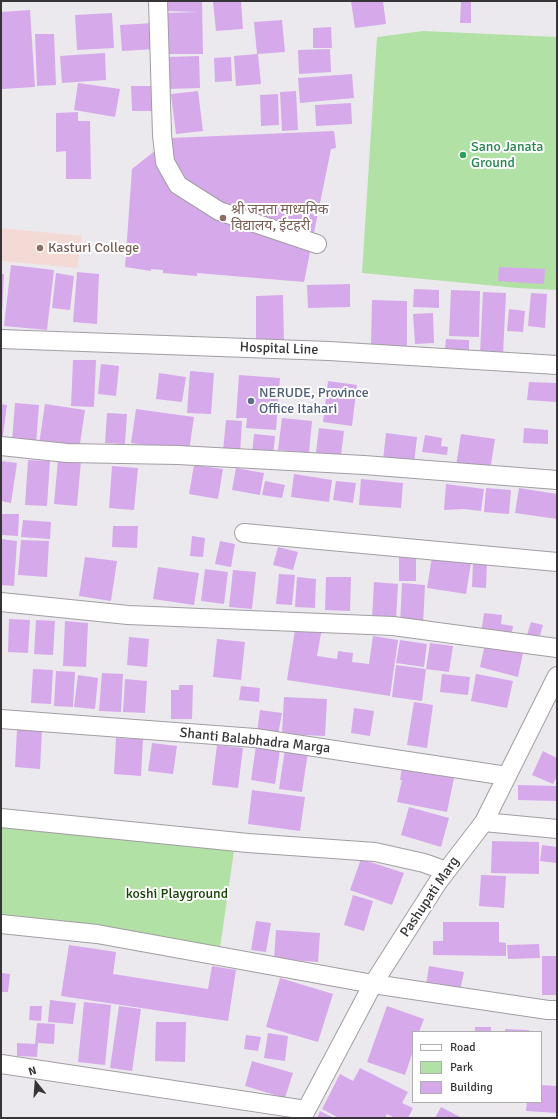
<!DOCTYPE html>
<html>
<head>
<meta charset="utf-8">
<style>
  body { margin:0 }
  #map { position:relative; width:558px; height:1119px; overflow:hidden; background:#ece9ee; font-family:Signika,sans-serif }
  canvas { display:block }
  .frame { position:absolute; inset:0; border:2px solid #363436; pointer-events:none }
  .legend { position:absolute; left:412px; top:1031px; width:130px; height:72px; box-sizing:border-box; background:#fff; border:1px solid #afaeaf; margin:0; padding:5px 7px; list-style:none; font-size:12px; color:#363436 }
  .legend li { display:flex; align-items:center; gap:8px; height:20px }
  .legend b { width:20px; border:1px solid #afaeaf }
  .north { position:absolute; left:16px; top:1063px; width:40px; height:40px; -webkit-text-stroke:3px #fff; paint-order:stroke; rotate:343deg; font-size:11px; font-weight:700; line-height:16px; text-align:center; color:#363436 }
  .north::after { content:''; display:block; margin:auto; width:14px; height:18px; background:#363436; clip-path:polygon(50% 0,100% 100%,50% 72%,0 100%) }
</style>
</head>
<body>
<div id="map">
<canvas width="558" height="1119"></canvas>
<div class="frame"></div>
<ul class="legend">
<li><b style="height:5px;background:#fff"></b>Road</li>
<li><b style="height:11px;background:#b2e1a6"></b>Park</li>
<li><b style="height:11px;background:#d6a9eb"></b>Building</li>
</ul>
<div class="north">N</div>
</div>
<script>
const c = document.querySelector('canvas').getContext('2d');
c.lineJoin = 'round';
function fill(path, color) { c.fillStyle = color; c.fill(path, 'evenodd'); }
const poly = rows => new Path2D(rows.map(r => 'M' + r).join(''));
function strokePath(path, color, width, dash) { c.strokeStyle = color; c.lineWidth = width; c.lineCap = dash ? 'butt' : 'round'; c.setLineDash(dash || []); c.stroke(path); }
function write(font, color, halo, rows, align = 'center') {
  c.font = font + ' Signika,"Noto Sans Devanagari",sans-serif'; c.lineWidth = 4; c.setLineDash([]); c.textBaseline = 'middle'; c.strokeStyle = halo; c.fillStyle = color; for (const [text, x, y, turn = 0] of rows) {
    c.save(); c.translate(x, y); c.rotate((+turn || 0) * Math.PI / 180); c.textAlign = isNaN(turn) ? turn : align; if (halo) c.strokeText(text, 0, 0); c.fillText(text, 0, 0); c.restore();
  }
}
fill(poly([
  [1,228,82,236,77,268,1,261]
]), '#f4dad5');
fill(poly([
  [423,31,557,37,557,290,517,288,362,273,377,37],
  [1,826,234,851,220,948,1,922]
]), '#b2e1a6');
fill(poly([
  [165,1,202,1,203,54,165,54,164,13,200,12,165,11],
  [225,1,241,1,243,29,216,31,213,2],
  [351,1,383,1,386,24,355,28],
  [461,1,471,1,471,23,460,23],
  [30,10,35,87,1,89,1,12],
  [112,13,114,48,77,50,75,15],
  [282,20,285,52,258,54,261,84,236,86,234,56,257,54,254,22],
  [154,23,155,49,122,51,120,25],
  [331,27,332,48,313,48,313,28],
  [35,34,54,34,56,85,37,86],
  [330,49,331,72,299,74,298,50],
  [105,53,106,80,62,83,60,56],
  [199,56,200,88,168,89,167,57],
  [231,57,232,81,215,82,214,58],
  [352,74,354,98,300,103,298,78],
  [78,83,120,89,115,117,74,110],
  [131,86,154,86,155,111,132,111],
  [198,91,203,131,176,134,171,94],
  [296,91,298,130,282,131,280,92],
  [278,94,279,125,261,126,260,95],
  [351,103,352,124,316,126,315,105],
  [78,112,78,121,90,121,91,179,66,179,66,151,56,152,56,113],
  [334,131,336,148,331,149,304,282,197,273,197,276,163,273,163,270,151,269,151,271,125,267,132,169,171,138],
  [11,265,54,270,47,330,4,326],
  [499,267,545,269,544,284,498,281],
  [77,272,99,274,97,324,73,322],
  [56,273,74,276,70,310,52,308],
  [1,274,4,274,2,312,1,312],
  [350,284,350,307,308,308,307,285],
  [414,289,439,290,439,308,413,307],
  [451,290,480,291,479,337,449,336],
  [483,292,506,293,503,355,480,353],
  [531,293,547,294,545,328,528,326],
  [283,295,284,343,256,344,256,296],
  [372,300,407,301,407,346,371,345],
  [509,309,525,311,523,332,507,331],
  [433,313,434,343,415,344,413,314],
  [446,339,469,340,469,350,445,349],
  [73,360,96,360,94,407,71,406],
  [101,364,119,366,116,396,98,394],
  [190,371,214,373,211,414,187,413],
  [159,373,186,377,182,402,156,399],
  [239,375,280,378,276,430,246,428,247,418,236,418],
  [328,381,357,385,352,426,323,422],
  [529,382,557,383,557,402,527,400],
  [15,403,39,405,36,444,12,442],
  [1,404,7,405,2,442,1,442],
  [45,404,85,410,79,450,39,444],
  [136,409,194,417,189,451,131,443],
  [107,413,127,414,125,444,105,443],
  [282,418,312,421,309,453,278,450],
  [226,420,242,421,240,453,223,451],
  [319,428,344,431,340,463,315,460],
  [524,428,548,430,548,444,523,443],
  [386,433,417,437,414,463,383,460],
  [254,434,275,436,273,456,252,454],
  [461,434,495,439,490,471,456,466],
  [425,435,442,438,441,446,448,447,447,455,422,452],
  [58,459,81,461,77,506,54,504],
  [28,460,50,461,47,506,25,505],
  [1,461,17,463,11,503,1,501],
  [194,465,223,469,218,499,189,494],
  [112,466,138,468,134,510,109,508],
  [236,468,264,473,260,495,232,490],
  [294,474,332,480,329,502,291,497],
  [361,479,403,483,401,508,359,505],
  [265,481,285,485,282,498,262,495],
  [336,481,356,483,353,503,333,500],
  [446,484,484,489,481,511,464,509,444,510],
  [486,488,511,490,509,514,484,512],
  [519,488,557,494,557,519,515,513],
  [1,514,19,514,18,536,1,535],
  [23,520,51,522,50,539,21,537],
  [113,526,138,526,137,548,112,547],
  [192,536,205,538,203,557,190,556],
  [1,539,17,541,14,586,1,585],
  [21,540,49,541,47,577,18,575],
  [220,541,235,544,231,567,215,564],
  [278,547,298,552,293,570,273,565],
  [399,554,416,554,416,581,399,581],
  [85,557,117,561,111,601,79,596],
  [432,557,471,563,466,594,427,588],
  [473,561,487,562,486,588,472,587],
  [158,567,199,573,194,605,153,599],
  [205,569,228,572,224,604,201,601],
  [233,570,256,572,252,609,229,607],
  [279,574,295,575,292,605,276,604],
  [297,577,316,579,315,608,295,607],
  [326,577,351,577,350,611,325,610],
  [374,582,398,584,396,620,372,619],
  [402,583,425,585,423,626,400,625],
  [484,613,502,615,501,624,513,626,511,638,481,634],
  [9,619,30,620,28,653,8,652],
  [36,620,55,621,53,655,34,654],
  [65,621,88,623,86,667,63,666],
  [531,622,543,625,539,639,527,635],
  [296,624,322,628,317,656,337,659,338,651,353,653,352,662,369,664,373,636,398,640,390,696,287,680],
  [129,637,149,639,147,667,127,665],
  [217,639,245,642,241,680,213,677],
  [400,640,427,644,424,667,396,663],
  [430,643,453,646,449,672,426,669],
  [485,644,523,653,518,677,480,667],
  [396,665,426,669,422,701,392,697],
  [33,669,53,670,51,704,31,703],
  [56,671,75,672,73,707,54,706],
  [102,673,123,674,121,712,99,711],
  [442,674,470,677,468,695,440,692],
  [476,674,513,681,507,708,471,701],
  [78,675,98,678,95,709,74,707],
  [125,679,147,681,145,713,123,712],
  [179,685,193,685,192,719,171,719,171,690,179,690],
  [241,686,260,688,259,702,239,700],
  [284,697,327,699,325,736,282,734],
  [414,702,433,705,427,748,407,745],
  [354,708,374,711,370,736,351,733],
  [260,710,282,713,278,735,257,732],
  [17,729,42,730,40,769,15,767],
  [116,738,143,739,141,776,114,774],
  [152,743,177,746,173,774,148,771],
  [217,745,243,748,238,788,212,785],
  [256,746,280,750,275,784,251,780],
  [285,749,308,752,302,792,279,789],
  [543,751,557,758,557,776,553,784,532,775],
  [402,767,454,778,447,812,397,802,402,780,400,780],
  [518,785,557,786,557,801,518,800],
  [252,790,305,797,300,831,248,824],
  [409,807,449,818,441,847,401,835],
  [492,841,539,842,539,874,491,873],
  [542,845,557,847,557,863,540,861],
  [361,859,404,873,392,905,350,890],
  [481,875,506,876,504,908,479,906],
  [353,895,373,901,364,931,344,925],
  [256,921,271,923,266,952,251,950],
  [443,922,499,922,499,942,506,943,506,956,433,955,433,941,443,941],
  [276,930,320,933,318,962,274,959],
  [539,944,540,958,508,959,507,945],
  [69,945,116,952,113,974,208,989,212,966,236,970,228,1021,61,996],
  [542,956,557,956,557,995,542,995],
  [429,966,464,972,460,991,426,985],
  [1,973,10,974,8,992,1,992],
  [280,978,333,994,318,1042,266,1027],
  [50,1000,76,1003,73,1024,48,1022],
  [84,1002,111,1005,105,1065,78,1062],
  [30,1006,42,1006,41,1021,29,1020],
  [119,1006,141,1009,132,1071,110,1068],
  [387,1006,424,1019,419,1032,413,1032,413,1051,405,1075,367,1062],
  [156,1022,186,1022,185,1062,155,1061],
  [37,1023,55,1024,54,1044,38,1043,37,1057,17,1056,17,1043,35,1044],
  [475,1027,491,1027,491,1032,475,1032],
  [505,1029,529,1030,529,1032,505,1032],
  [268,1033,288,1036,285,1061,264,1058],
  [246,1035,261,1037,258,1051,244,1049],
  [252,1061,293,1073,285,1098,245,1086],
  [360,1068,408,1092,402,1103,413,1108,408,1118,395,1118,387,1114,385,1118,339,1118,322,1109,340,1074,353,1081],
  [541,1085,557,1086,557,1113,526,1111,527,1102,541,1102],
  [441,1107,462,1118,435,1118],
  [320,1111,334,1118,317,1118]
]), '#d6a9eb');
const minor = poly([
  [158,1,162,135,165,162,178,185,219,211,317,244],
  [1,339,329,351,557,365],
  [1,446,67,453,178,455,364,465,557,480],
  [244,533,557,562],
  [1,602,128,615,393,626,557,648],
  [1,719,255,738,507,776],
  [1,818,248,843,375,852,424,863,446,871],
  [484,822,557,829],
  [1,924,97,934,373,984,548,1010,557,1010],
  [1,1064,306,1110],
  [302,1118,373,984,438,882,484,822,557,676]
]);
strokePath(minor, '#a19da2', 20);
strokePath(minor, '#fff', 18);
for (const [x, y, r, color] of [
  [463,155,4,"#2e9e5b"],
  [223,218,4,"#8d6e63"],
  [40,248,4,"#8d6e63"],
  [251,401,4,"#5c6f8a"]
]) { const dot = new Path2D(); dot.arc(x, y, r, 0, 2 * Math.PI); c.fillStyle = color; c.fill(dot); strokePath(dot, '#fff', 1.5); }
write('14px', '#27864d', '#fff', [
  ["Sano Janata",471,147],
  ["Ground",471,163]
], 'left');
write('14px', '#785e54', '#fff', [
  ["श्री जनता माध्यमिक",231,210],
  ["विद्यालय, ईटहरी",231,226],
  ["Kasturi College",48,248]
], 'left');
write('14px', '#363436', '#fff', [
  ["Hospital Line",279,349,2],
  ["Shanti Balabhadra Marga",255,741,6],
  ["Pashupati Marg",430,897,-56]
]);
write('14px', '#4e5e75', '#fff', [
  ["NERUDE, Province",259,393],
  ["Office Itahari",259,409]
], 'left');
write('14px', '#134502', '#fff', [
  ["koshi Playground",177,894]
]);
</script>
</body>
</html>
